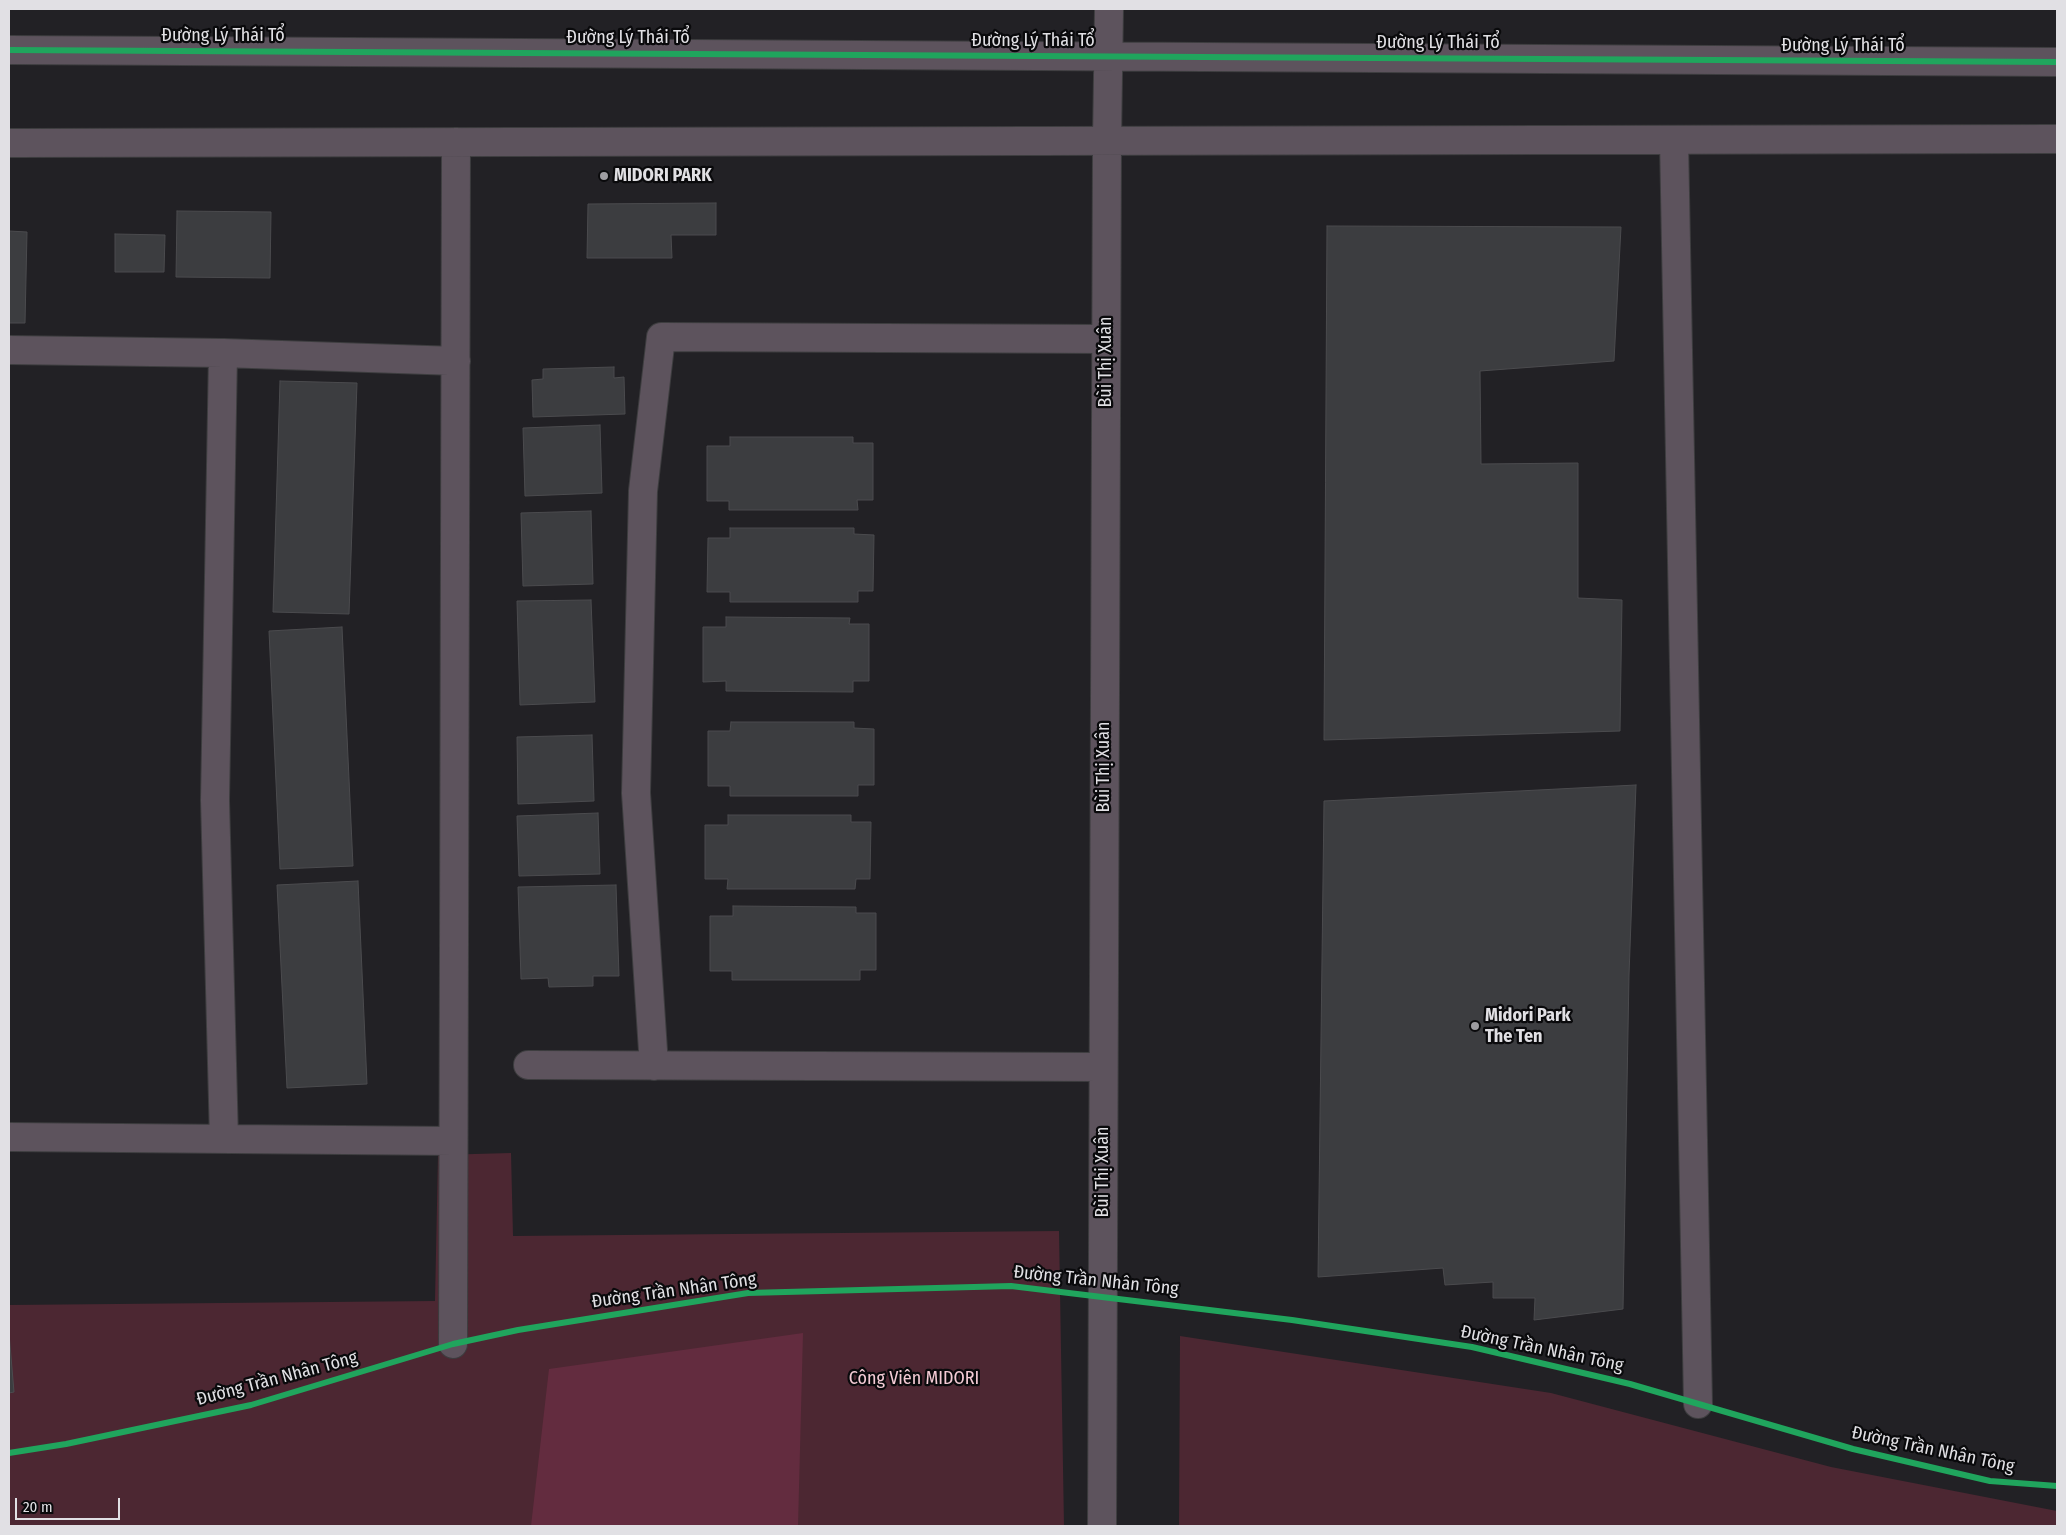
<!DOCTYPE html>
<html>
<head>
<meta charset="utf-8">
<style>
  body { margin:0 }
  #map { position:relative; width:2066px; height:1535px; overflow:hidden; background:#222125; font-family:"Fira Sans Condensed",sans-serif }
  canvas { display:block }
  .frame { position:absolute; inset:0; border:10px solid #e1e0e4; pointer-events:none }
  .scale { position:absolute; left:15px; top:1498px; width:105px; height:22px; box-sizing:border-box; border:2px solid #e1e0e4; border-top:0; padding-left:6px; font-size:15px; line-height:18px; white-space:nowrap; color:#e1e0e4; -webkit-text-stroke:4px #0a0a0c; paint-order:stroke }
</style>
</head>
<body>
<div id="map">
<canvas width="2066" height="1535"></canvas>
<div class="frame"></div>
<div class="scale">20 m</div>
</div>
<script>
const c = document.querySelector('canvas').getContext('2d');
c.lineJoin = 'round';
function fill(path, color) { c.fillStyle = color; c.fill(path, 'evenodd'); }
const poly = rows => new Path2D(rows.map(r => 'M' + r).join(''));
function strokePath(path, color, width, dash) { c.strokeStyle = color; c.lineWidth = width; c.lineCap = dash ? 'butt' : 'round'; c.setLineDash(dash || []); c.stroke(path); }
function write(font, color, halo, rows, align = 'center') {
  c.font = font + ' "Fira Sans Condensed",sans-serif'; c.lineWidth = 4.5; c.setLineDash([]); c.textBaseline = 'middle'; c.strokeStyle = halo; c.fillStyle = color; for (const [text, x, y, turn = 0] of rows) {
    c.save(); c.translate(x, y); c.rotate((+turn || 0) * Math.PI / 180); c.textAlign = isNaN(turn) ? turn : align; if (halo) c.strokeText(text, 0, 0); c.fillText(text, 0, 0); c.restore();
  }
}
fill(poly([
  [511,1153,513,1236,1059,1231,1064,1526,9,1526,9,1305,435,1301,438,1155],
  [1180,1336,1551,1393,1831,1467,2057,1511,2057,1526,1179,1526]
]), '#4c2732');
fill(poly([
  [803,1333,798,1526,531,1526,549,1369]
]), '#632c3f');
const building = poly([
  [716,203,716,235,671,235,672,258,587,258,588,204,716,203],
  [177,211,271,212,270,278,176,277,177,211],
  [1327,226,1621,227,1614,361,1480,371,1481,464,1578,463,1578,598,1622,600,1620,731,1324,740,1327,226],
  [9,231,27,232,25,323,9,323,9,231],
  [115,234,165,235,164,272,115,272,115,234],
  [614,367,614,378,624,377,625,414,533,417,532,380,543,379,543,369,614,367],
  [280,381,357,383,349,614,273,612,280,381],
  [600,425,602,493,525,496,523,428,600,425],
  [730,437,853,437,853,443,873,443,873,500,857,500,858,510,729,510,729,501,707,501,707,446,730,446,730,437],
  [591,511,593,584,523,586,521,513,591,511],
  [730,528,854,528,854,534,874,535,873,591,858,591,858,602,730,602,730,592,707,592,708,538,730,538,730,528],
  [591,600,595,702,520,705,517,601,591,600],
  [726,617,850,618,849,624,869,624,869,681,853,681,853,692,726,691,726,681,703,682,703,627,726,627,726,617],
  [342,627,353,866,280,869,269,631,342,627],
  [731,722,854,722,854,728,874,729,874,785,858,785,858,796,730,796,730,786,708,786,708,731,730,731,731,722],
  [592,735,594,801,518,804,517,737,592,735],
  [1636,785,1629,975,1623,1309,1534,1320,1535,1298,1493,1298,1493,1282,1445,1285,1443,1268,1318,1277,1324,801,1636,785],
  [598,813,600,874,519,876,517,816,598,813],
  [728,815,851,815,851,822,871,822,870,879,856,879,855,889,727,889,728,879,705,879,705,825,728,825,728,815],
  [358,881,367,1084,287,1088,277,885,358,881],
  [616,885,619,976,593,976,593,986,549,987,548,978,521,979,518,887,616,885],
  [733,906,856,907,856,913,876,913,876,970,860,970,860,980,732,980,732,971,710,971,710,916,733,916,733,906],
  [9,1333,14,1392,9,1393,9,1333]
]);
fill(building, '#3c3d40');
strokePath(building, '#4b4b4e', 1);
const minor = poly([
  [9,50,2057,62],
  [1674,140,1698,1404],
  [9,143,2057,139],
  [9,350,223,353,215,800,224,1139],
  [223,353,456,361],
  [528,1065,1103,1067],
  [654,1066,636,793,643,491,661,337,1106,339],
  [9,1137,453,1141],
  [453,1344,456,142],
  [1102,1526,1107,141,1109,9]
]);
strokePath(minor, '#3d3d3f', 30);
strokePath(minor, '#5d535d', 28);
strokePath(poly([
  [9,50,2057,62],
  [9,1453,66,1444,251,1405,453,1344,518,1330,748,1293,1011,1286,1292,1320,1472,1347,1630,1384,1853,1449,1990,1481,2057,1486]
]), '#20a55d', 6);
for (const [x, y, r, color] of [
  [604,176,5,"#9e9da1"],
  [1475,1026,5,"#9e9da1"]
]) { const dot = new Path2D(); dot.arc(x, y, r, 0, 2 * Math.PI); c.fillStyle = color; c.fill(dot); strokePath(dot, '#0a0a0c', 2); }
write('18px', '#e1e0e4', '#0a0a0c', [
  ["Đường Lý Thái Tổ",223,36],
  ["Đường Lý Thái Tổ",628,38],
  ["Đường Lý Thái Tổ",1033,41],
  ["Đường Lý Thái Tổ",1438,43],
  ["Đường Lý Thái Tổ",1843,46],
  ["Bùi Thị Xuân",1106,362,-90],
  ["Bùi Thị Xuân",1104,767,-90],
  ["Bùi Thị Xuân",1103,1172,-90],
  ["Đường Trần Nhân Tông",1096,1281,6],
  ["Đường Trần Nhân Tông",674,1291,-8],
  ["Đường Trần Nhân Tông",1542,1349,12],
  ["Đường Trần Nhân Tông",277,1379,-15],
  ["Đường Trần Nhân Tông",1933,1450,12]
]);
write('bold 18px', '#e1e0e4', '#0a0a0c', [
  ["MIDORI PARK",614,176],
  ["Midori Park",1485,1016],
  ["The Ten",1485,1037]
], 'left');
write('18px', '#f4cbd5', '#0a0a0c', [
  ["Công Viên MIDORI",914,1379]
]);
</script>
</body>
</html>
